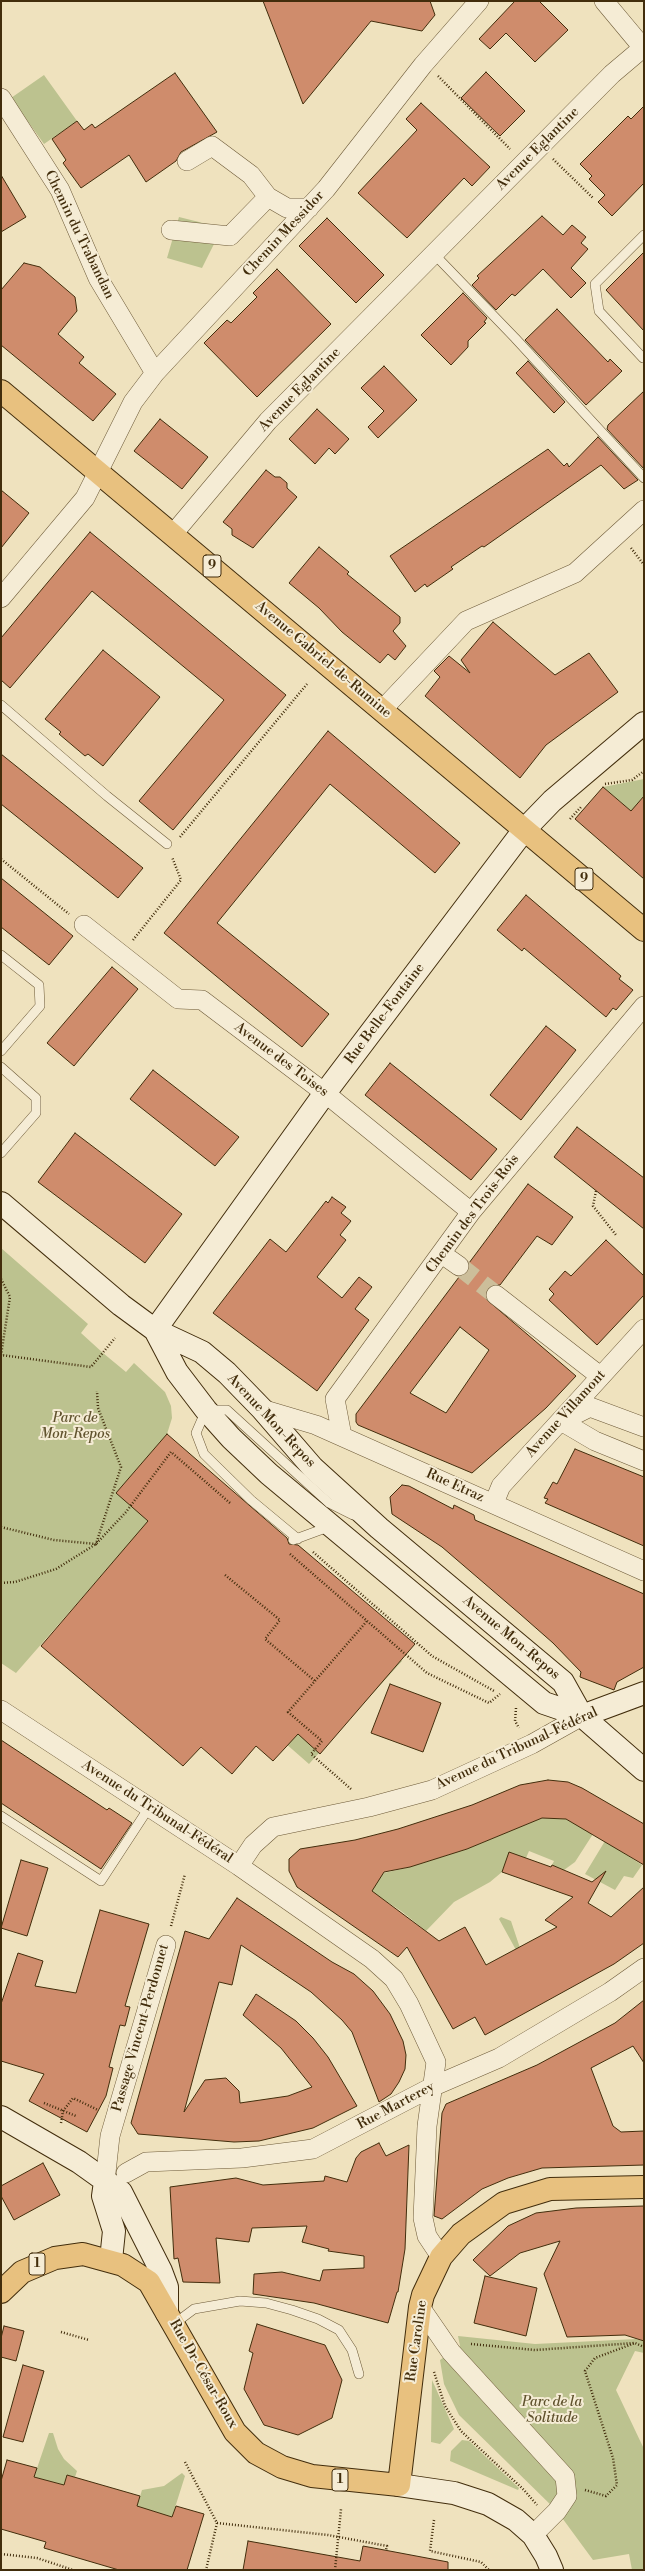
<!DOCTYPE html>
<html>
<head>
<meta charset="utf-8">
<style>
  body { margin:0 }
  #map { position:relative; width:645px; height:2571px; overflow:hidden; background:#efe2be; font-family:"Libre Bodoni",serif }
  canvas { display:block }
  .frame { position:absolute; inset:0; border:2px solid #422d0c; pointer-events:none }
</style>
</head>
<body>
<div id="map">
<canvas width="645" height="2571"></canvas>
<div class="frame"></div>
</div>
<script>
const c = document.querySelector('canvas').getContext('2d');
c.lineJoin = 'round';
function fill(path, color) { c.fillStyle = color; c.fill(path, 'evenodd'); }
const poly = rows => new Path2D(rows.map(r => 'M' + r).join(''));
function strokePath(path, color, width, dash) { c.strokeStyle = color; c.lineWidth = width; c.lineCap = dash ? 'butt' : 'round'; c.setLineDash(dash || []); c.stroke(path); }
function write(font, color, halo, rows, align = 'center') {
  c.font = font + ' "Libre Bodoni",serif'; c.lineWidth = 4; c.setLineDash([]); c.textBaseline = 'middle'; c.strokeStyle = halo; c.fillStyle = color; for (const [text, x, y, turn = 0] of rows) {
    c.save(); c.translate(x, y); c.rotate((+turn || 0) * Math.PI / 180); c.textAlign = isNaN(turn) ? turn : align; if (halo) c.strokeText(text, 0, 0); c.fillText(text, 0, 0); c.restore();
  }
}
fill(poly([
  [44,75,77,121,44,144,11,98],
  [179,217,211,225,220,232,202,268,167,258],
  [644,779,644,822,603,787],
  [1,1248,88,1324,81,1333,103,1353,126,1372,134,1363,165,1392,171,1406,172,1418,167,1434,117,1493,385,1646,402,1661,309,1764,220,1686,149,1521,16,1673,1,1663],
  [542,1818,566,1819,593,1834,575,1862,564,1870,552,1865,554,1861,529,1851,526,1858,509,1853,502,1872,490,1882,454,1902,426,1931,401,1911,354,1880,410,1867,467,1849],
  [605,1841,642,1865,633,1878,624,1876,615,1890,585,1874],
  [501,1917,511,1921,520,1948,516,1950,499,1919],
  [458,2336,535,2344,636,2339,644,2341,644,2353,635,2351,616,2390,644,2449,644,2570,632,2570,629,2554,593,2560,557,2511,459,2415,444,2384,440,2360,460,2346],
  [432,2380,454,2429,440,2444,431,2442],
  [49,2433,53,2433,58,2449,64,2459,77,2471,75,2477,67,2475,64,2485,34,2477],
  [462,2440,469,2441,519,2488,518,2490,450,2461,451,2451],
  [182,2473,185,2476,172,2517,137,2506,142,2490,164,2486]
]), '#bcc28f');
const building = poly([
  [263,1,430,1,435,15,422,31,371,21,303,104,263,1],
  [515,1,539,1,568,30,535,62,506,33,490,49,479,39,515,1],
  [486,72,525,111,500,136,461,98,486,72],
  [175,73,217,132,181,152,176,161,146,182,129,155,81,188,63,163,66,160,52,139,77,121,84,130,92,124,95,128,175,73],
  [421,103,490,167,472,186,464,178,407,238,358,193,417,130,406,119,421,103],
  [644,106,644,183,612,216,598,202,605,195,589,179,592,176,580,164,628,116,631,119,644,106],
  [1,175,26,217,1,232,1,175],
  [542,216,563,235,572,225,586,237,581,243,588,249,571,268,586,283,571,298,543,269,515,296,512,294,496,310,472,285,479,278,477,276,542,216],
  [327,218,384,275,356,303,299,246,327,218],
  [644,252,644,331,606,290,644,252],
  [24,263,40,267,75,297,77,311,58,334,84,357,79,363,116,394,93,421,1,345,1,290,24,263],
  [277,269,331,324,257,397,204,343,227,320,231,323,257,297,253,293,277,269],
  [463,293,487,318,484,322,486,323,468,341,468,347,451,365,421,335,463,293],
  [557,309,608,362,610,359,622,371,586,405,525,340,557,309],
  [528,361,565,402,554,413,516,373,528,361],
  [384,366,417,400,378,438,368,427,384,411,361,388,384,366],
  [644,391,644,469,607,429,608,425,644,391],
  [317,409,349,439,335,454,329,448,315,464,289,439,317,409],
  [160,419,208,457,182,489,134,451,160,419],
  [598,437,638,480,624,489,601,465,484,547,482,546,451,567,453,569,427,587,425,584,415,592,390,556,548,449,564,466,567,463,569,467,598,437],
  [266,470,275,477,280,477,287,483,287,488,297,497,253,548,232,535,232,529,223,522,266,470],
  [1,490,29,513,1,548,1,490],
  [90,532,286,695,173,830,139,801,224,700,92,591,10,688,1,680,1,638,90,532],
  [319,547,349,572,347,574,400,617,400,623,393,631,406,646,395,660,388,654,380,663,342,632,319,608,289,583,319,547],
  [493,622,555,675,589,653,618,692,546,745,520,778,425,696,440,677,434,671,449,656,470,673,461,660,493,622],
  [103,650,160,697,103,766,88,754,85,756,59,734,61,732,45,719,103,650],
  [328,731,460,843,435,873,330,784,217,923,329,1014,302,1047,164,933,328,731],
  [1,754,143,868,118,898,1,804,1,754],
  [603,787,631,811,644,796,644,879,575,819,603,787],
  [1,878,73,936,49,965,1,927,1,878],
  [526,895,621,976,619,979,633,990,616,1010,613,1008,606,1017,524,948,522,951,497,930,526,895],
  [112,967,138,989,74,1066,47,1043,112,967],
  [546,1026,576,1050,521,1120,490,1095,546,1026],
  [390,1063,497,1149,471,1180,365,1095,390,1063],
  [153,1070,239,1137,215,1166,130,1099,153,1070],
  [577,1127,644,1178,644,1229,554,1157,577,1127],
  [75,1133,182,1214,145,1263,38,1182,75,1133],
  [528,1184,573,1217,552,1245,537,1236,500,1285,492,1285,488,1288,486,1299,576,1376,546,1408,472,1473,358,1425,356,1422,356,1414,459,1277,468,1273,469,1263,528,1184],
  [460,1327,489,1350,446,1413,410,1393,460,1327],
  [332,1197,346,1207,341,1213,351,1221,340,1235,346,1240,317,1277,342,1298,359,1277,372,1287,355,1309,369,1320,317,1391,213,1313,270,1239,286,1252,326,1201,328,1203,332,1197],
  [606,1240,644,1276,644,1295,597,1345,549,1300,554,1294,549,1289,565,1271,571,1276,606,1240],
  [167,1434,287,1538,289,1544,298,1545,415,1644,320,1754,298,1734,273,1761,256,1746,232,1774,201,1747,183,1766,41,1646,148,1521,116,1493,167,1434],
  [575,1449,644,1477,644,1546,545,1503,548,1499,544,1498,553,1482,557,1484,575,1449],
  [402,1485,409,1486,453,1509,454,1505,474,1515,475,1520,644,1594,644,1667,617,1682,614,1690,580,1677,581,1672,553,1643,520,1614,442,1547,392,1514,390,1497,402,1485],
  [390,1684,441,1703,423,1752,371,1733,390,1684],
  [1,1740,107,1810,109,1808,132,1823,101,1869,1,1803,1,1740],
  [548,1780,568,1782,582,1788,644,1824,644,1865,566,1819,542,1818,467,1849,410,1867,384,1872,372,1891,439,1941,465,1927,486,1965,557,1927,545,1920,573,1897,502,1872,509,1852,551,1867,552,1865,592,1882,606,1871,588,1903,611,1917,644,1887,644,1943,614,1964,485,2035,475,2017,453,2029,407,1947,398,1957,297,1887,289,1871,289,1859,300,1849,355,1840,398,1829,472,1805,520,1785,548,1780],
  [21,1860,48,1868,27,1936,1,1928,21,1860],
  [237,1898,332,1962,354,1974,373,1991,390,2014,403,2041,406,2055,405,2069,399,2082,391,2094,379,2102,352,2032,342,2020,311,1992,241,1945,232,1985,219,1982,184,2112,205,2080,226,2078,239,2091,240,2103,288,2096,312,2087,281,2048,243,2015,256,1994,296,2021,313,2038,328,2057,357,2106,313,2128,259,2141,234,2142,138,2134,131,2123,185,1931,209,1939,237,1898],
  [100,1910,149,1924,125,2006,130,2007,125,2026,120,2025,109,2067,113,2068,106,2096,87,2132,29,2101,44,2074,1,2061,1,2004,18,1953,43,1961,35,1986,76,1993,100,1910],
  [644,2000,644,2063,633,2046,591,2068,613,2126,621,2132,644,2131,644,2165,542,2168,508,2178,482,2189,442,2219,434,2216,442,2113,446,2104,537,2065,615,2023,644,2000],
  [379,2143,386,2156,409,2145,405,2249,398,2292,397,2292,388,2323,314,2303,253,2294,254,2274,282,2272,320,2281,323,2270,364,2268,364,2256,328,2251,329,2249,302,2242,307,2226,252,2228,249,2242,216,2238,220,2283,183,2282,178,2258,174,2259,170,2187,236,2178,263,2185,324,2181,325,2176,347,2182,356,2158,361,2152,379,2143],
  [43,2163,60,2195,14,2220,1,2196,1,2186,43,2163],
  [644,2206,644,2341,625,2335,567,2337,544,2274,560,2241,520,2253,490,2276,473,2260,508,2226,536,2213,576,2208,644,2206],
  [485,2276,537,2288,526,2336,474,2323,485,2276],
  [257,2324,325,2345,342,2380,332,2418,298,2435,264,2425,244,2389,253,2353,249,2351,257,2324],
  [4,2326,24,2331,16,2361,1,2357,1,2338,4,2326],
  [23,2365,44,2371,23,2442,3,2437,23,2365],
  [7,2460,37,2468,34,2477,64,2485,67,2475,140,2496,137,2506,172,2517,176,2506,204,2514,187,2570,119,2570,44,2548,46,2542,1,2529,1,2481,7,2460],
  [248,2541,360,2561,363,2546,448,2562,448,2570,243,2570,248,2541]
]);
fill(building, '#cf8c6c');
strokePath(building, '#422d0c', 1);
strokePath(poly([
  [459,1266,496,1295]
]), '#ccbe9a', 19, [19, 10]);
const lane = poly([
  [434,254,515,338,644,478],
  [643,358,599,311,595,284,644,235],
  [1,705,107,796,167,844],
  [1,955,39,985,40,1006,1,1051],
  [1,1067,36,1098,36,1113,1,1153],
  [298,1539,251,1500,204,1454,196,1433,206,1410,227,1410,329,1503,353,1515],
  [293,1540,331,1526],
  [1,1816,101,1881,150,1806],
  [174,2324,194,2309,240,2301,266,2303,292,2310,318,2319,339,2330,352,2350,359,2374]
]);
const street = poly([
  [604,1,644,49],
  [1,98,60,190,98,278,155,373],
  [187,161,212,146,251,175,268,197,287,208,309,208],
  [171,230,230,236,268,197],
  [173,534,268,421,612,74,644,47],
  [1,598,85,498,133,402,155,373,326,189,423,65,479,1],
  [382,710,466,621,575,573,644,510],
  [84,925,178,999,202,1000,325,1093,471,1212],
  [442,1254,459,1266],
  [496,1295,600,1376],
  [262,1409,316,1425,644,1571],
  [568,1418,590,1407,644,1427],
  [561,1421,595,1441,644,1461],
  [342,1436,335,1399,471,1212,644,1006],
  [494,1503,501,1486,644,1329],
  [1,1710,239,1866,372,1959,394,1979,409,2004,436,2062,427,2126,423,2218,427,2236,441,2257],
  [239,1866,253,1845,273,1827,369,1807,432,1790,532,1744,582,1716],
  [126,2173,146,2162,242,2158,313,2149,434,2086,499,2058,610,1992,644,1968],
  [105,2182,110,2136,166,1945],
  [420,2307,451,2352,565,2477,567,2496,557,2511,533,2535]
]);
const secondary = poly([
  [1,1203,121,1305,155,1330,202,1352,227,1373,262,1409,313,1468,379,1528,563,1682,582,1716,644,1770],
  [155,1330,325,1093,524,830,552,801,644,723],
  [155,1330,177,1372,206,1410,231,1438,269,1474,544,1703,582,1716],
  [582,1716,644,1693],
  [1,2117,79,2162,121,2192,161,2271,167,2287,167,2313],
  [105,2182,103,2196,114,2231,111,2260],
  [399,2485,454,2493,488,2504,516,2520,533,2535,546,2556,552,2570]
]);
const primary = poly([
  [1,391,644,930],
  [1,2292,22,2272,55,2258,83,2254,123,2265,149,2282,235,2432,256,2453,282,2467,312,2476,399,2485,420,2307,423,2295,441,2257,461,2234,504,2203,550,2189,644,2187]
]);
strokePath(lane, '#6d5a38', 10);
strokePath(street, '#6d5a38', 20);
strokePath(secondary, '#422d0c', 24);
strokePath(primary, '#422d0c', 24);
strokePath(poly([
  [438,76,510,149],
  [553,159,593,198],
  [631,548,644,565],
  [605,784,632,780,644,771],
  [570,819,582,806],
  [180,837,307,684],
  [1,859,69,914],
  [133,940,181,880,172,857],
  [596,1191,593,1206,616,1235],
  [1,1279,10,1297,1,1355,91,1367,115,1338],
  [1,1527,54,1540,96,1544,121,1467,98,1408,97,1391],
  [313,1552,432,1656,494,1691],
  [290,1554,427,1673,489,1703,500,1694],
  [225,1575,280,1620,265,1639,315,1681],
  [1,1583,15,1582,56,1569,96,1544,126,1512,171,1452,230,1503],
  [516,1708,515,1721,519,1728],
  [351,1789,311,1754,322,1741,288,1712,367,1621],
  [171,1926,185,1874],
  [44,2103,76,2116],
  [61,2123,63,2111,73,2098,98,2110],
  [61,2332,89,2340],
  [471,2344,535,2350,635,2343,644,2347],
  [434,2372,445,2406,461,2431,524,2490,537,2505],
  [185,2462,217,2523,206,2570],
  [585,2490,606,2496,617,2485,613,2458,585,2371,595,2358,635,2343],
  [434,2520,430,2551,481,2562,489,2570],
  [217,2523,328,2535,387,2546,386,2550],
  [1,2554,37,2558,73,2570],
  [335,2570,341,2509]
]), '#422d0c', 2.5, [1, 2]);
strokePath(lane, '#f5ecd5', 9);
strokePath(street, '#f5ecd5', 19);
strokePath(secondary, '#f5ecd5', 22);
strokePath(primary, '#e8c17f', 22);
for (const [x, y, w] of [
  [212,566,18],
  [584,879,18],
  [37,2264,16],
  [340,2480,16]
]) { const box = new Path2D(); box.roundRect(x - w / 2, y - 11, w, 22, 3); c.fillStyle = '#f5ecd5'; c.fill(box); strokePath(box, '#422d0c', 1); }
write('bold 13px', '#422d0c', null, [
  ["9",212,566],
  ["9",584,879],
  ["1",37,2264],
  ["1",340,2480]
]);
write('14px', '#422d0c', '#f5ecd5', [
  ["Avenue Eglantine",538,149,-45],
  ["Chemin Messidor",284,234,-47],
  ["Chemin du Trabandan",79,235,64],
  ["Avenue Eglantine",300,390,-46],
  ["Avenue Gabriel-de-Rumine",323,660,40],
  ["Rue Belle-Fontaine",385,1014,-53],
  ["Avenue des Toises",281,1060,37],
  ["Chemin des Trois-Rois",473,1214,-53],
  ["Avenue Villamont",566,1414,-48],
  ["Avenue Mon-Repos",271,1421,47],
  ["Rue Etraz",455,1486,24],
  ["Avenue Mon-Repos",511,1638,40],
  ["Avenue du Tribunal-Fédéral",517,1749,-25],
  ["Avenue du Tribunal-Fédéral",157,1812,33],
  ["Passage Vincent-Perdonnet",141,2028,-74],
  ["Rue Marterey",396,2106,-28],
  ["Rue Caroline",417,2341,-82],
  ["Rue Dr-César-Roux",203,2374,60]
]);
write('italic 14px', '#60522d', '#f5ecd5', [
  ["Parc de",75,1419],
  ["Mon-Repos",75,1435],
  ["Parc de la",552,2403],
  ["Solitude",552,2419]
]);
</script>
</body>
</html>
